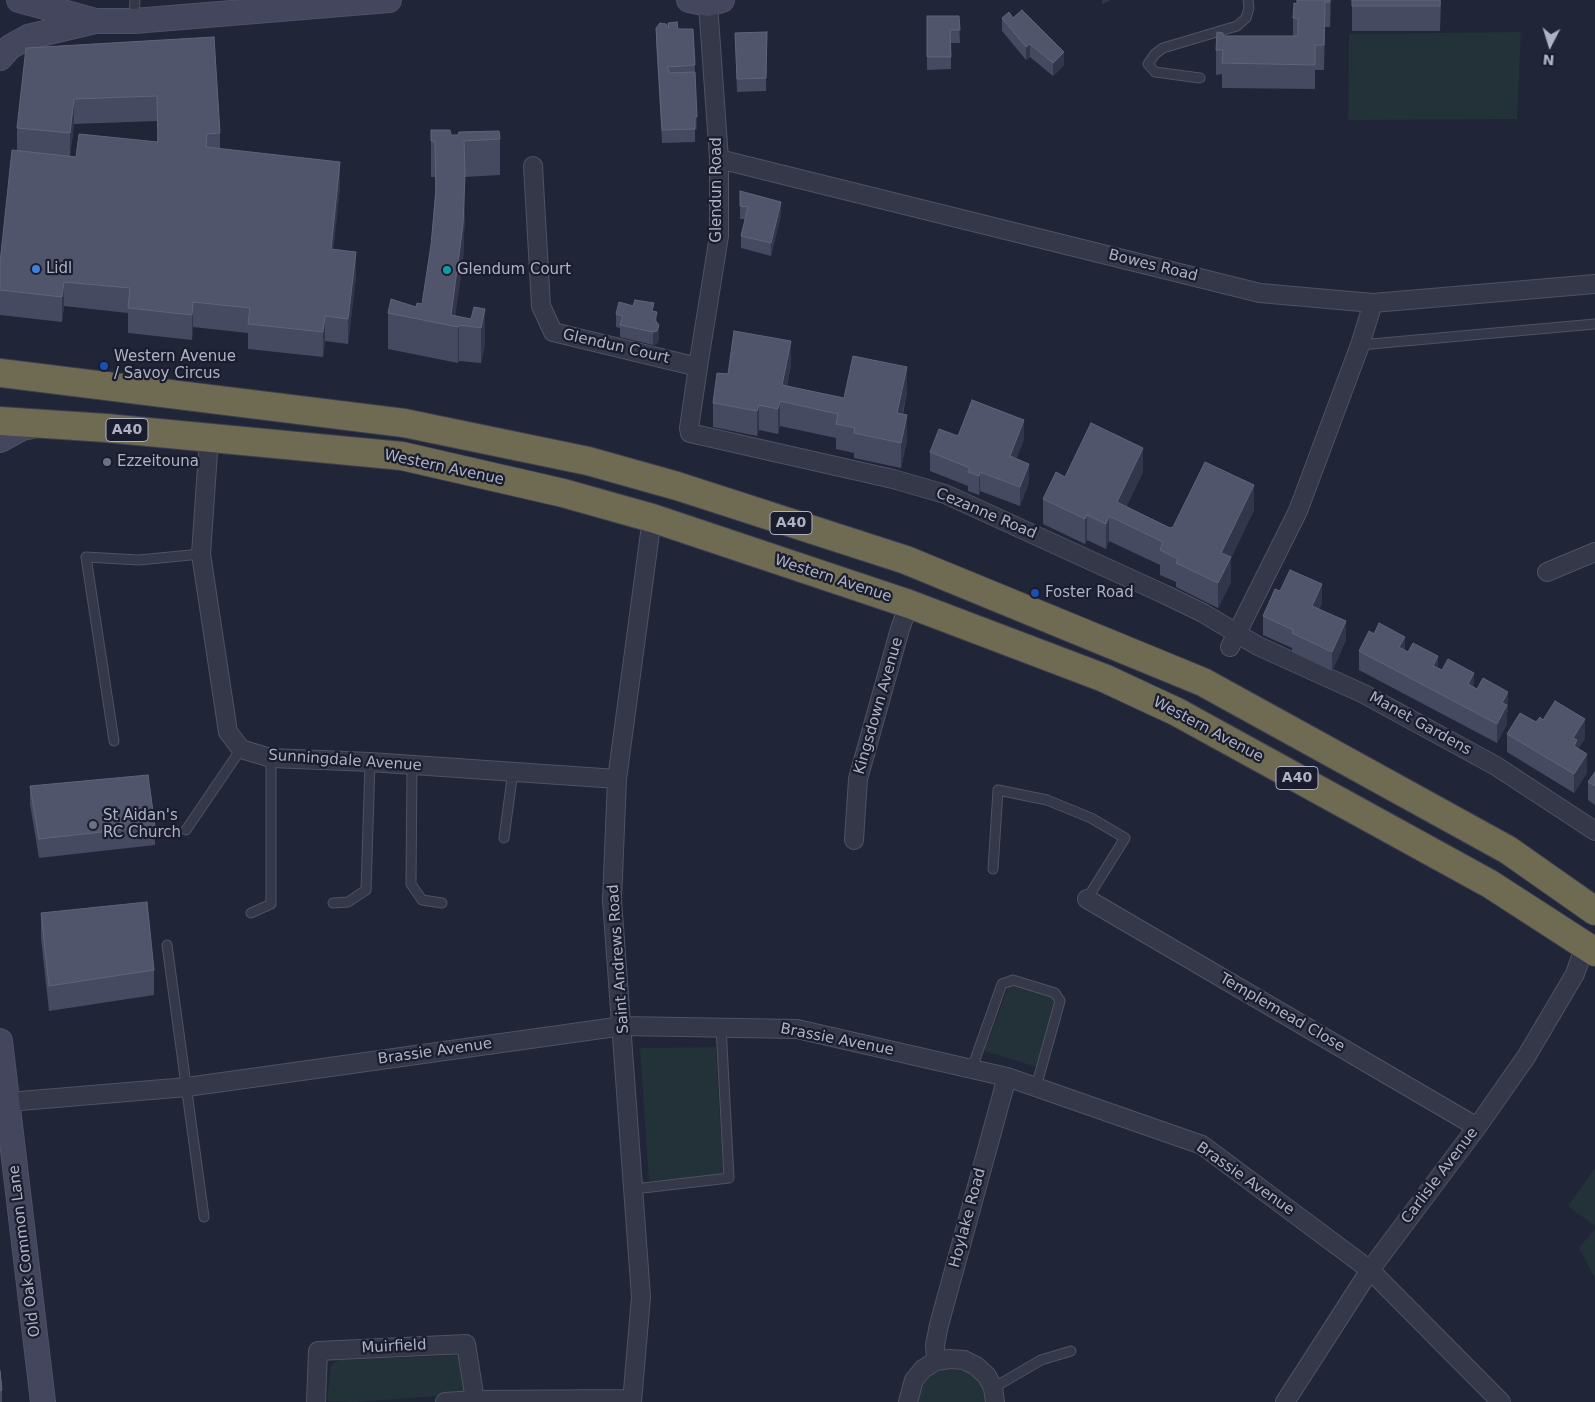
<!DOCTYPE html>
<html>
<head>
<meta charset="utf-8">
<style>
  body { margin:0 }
  #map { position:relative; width:1595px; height:1402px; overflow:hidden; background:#212538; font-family:"DejaVu Sans",sans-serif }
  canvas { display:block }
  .north { position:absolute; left:1525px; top:20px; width:50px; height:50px; -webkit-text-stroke:4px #1a1d2d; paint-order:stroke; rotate:185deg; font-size:14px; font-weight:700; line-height:20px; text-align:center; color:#afb2c5 }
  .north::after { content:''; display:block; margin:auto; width:18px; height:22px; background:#afb2c5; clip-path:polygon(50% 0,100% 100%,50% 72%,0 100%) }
</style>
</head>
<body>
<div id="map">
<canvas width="1595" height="1402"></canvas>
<div class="north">N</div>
</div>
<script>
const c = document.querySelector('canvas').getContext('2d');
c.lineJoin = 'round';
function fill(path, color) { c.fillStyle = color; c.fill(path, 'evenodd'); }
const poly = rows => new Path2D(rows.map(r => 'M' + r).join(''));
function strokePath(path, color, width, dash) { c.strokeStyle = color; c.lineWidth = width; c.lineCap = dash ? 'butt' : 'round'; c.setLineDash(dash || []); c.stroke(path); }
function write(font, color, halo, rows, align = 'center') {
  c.font = font + ' "DejaVu Sans",sans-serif'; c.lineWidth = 4.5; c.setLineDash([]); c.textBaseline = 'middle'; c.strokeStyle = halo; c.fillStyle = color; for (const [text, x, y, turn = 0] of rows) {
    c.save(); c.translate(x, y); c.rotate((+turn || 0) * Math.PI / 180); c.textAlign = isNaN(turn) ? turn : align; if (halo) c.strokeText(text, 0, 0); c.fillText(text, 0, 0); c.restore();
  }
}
fill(poly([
  [1521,32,1517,119,1348,120,1349,34],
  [1014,983,1053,997,1055,1002,1037,1067,984,1051,1009,985],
  [716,1047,723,1174,649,1181,640,1048],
  [1595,1168,1595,1226,1568,1206],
  [1595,1229,1595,1278,1579,1248],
  [459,1355,465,1370,468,1394,355,1402,327,1401,331,1365,339,1360],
  [954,1369,965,1371,975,1377,982,1386,986,1402,918,1402,924,1383,932,1375,942,1370]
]), '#233139');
const lane = poly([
  [134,20,135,0],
  [1200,78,1155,72,1148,64,1155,54,1163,48,1237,26,1246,18,1249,8,1248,0],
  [1360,345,1595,324],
  [114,741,86,557,139,560,201,554],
  [412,766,411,884,422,900,442,903],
  [186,830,241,749],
  [504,838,513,771],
  [993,869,998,790,1047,800,1091,818,1125,838,1087,899],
  [333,903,348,902,366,890,370,762],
  [251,913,271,904,271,758],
  [167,945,204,1217],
  [972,1068,1002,984,1013,980,1055,993,1060,1001,1036,1087],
  [634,1189,729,1178,721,1026],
  [993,1388,1041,1360,1071,1351]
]);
const street = poly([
  [708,4,719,159,719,236,698,367,689,428,690,433,893,479,945,494,1166,595,1203,613,1258,646,1364,694,1496,766,1595,831],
  [719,159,1260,293,1373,303,1595,284],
  [533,166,541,306,553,332,698,367],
  [209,438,201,554,228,732,241,749,271,758,370,762,617,779],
  [1547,572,1595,552],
  [1230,647,1298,511,1360,345,1373,303],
  [854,840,858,779,900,629,909,604],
  [1087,899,1477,1127],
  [8,1102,187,1087,623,1026,797,1029,1007,1077,1202,1145,1370,1270,1501,1402],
  [936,1361,935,1345,939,1325,1007,1077],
  [316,1402,318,1351,466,1344,475,1400],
  [445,1402,475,1400,632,1399],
  [632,1402,641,1297,612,900,617,779,652,518],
  [908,1402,914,1380,923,1369,936,1361,950,1359,964,1360,976,1366,987,1376,993,1388,995,1402],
  [1285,1402,1370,1270,1477,1127,1526,1057,1575,974,1585,945]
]);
const secondary = poly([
  [19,0,92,20],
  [689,0,708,4,722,0],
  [0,58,10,47,28,37,95,21,134,21,389,0],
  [0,440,22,428,37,425],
  [0,1041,43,1402]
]);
const highway = poly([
  [0,373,404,423,588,461,677,486,906,560,1203,682,1508,850,1595,911],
  [0,421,106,428,402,456,563,493,652,518,909,604,1104,678,1177,712,1490,884,1595,952]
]);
strokePath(lane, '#4f5263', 11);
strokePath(street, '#4f5263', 20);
strokePath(secondary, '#4f5263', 26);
strokePath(highway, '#3c3f50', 30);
strokePath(lane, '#353849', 9);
strokePath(street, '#353849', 18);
strokePath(secondary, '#43465c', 24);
strokePath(highway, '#6f6b52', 28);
fill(poly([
  [1331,0,1330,27,1325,27,1324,70,1315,70,1315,89,1222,88,1222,74,1216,75,1216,50,1223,36,1293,36,1293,18,1297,4],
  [1441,0,1440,31,1352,31,1352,6],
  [927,16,959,16,960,43,951,43,951,69,927,70],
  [1002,18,1013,18,1064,65,1053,76,1030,57,1026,60,1002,31],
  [668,23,678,29,693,29,697,117,697,129,695,130,695,142,662,143,656,41,656,28,668,27],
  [767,32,766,91,737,92,735,33],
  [214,37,220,133,220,149,340,187,333,249,356,276,348,344,325,341,323,357,248,349,248,333,193,327,192,340,128,333,128,313,64,306,62,322,0,315,0,263,17,151,17,128,26,48],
  [157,121,157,142,76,157,70,156,74,124],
  [431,130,451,135,500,139,500,175,465,177,465,210,463,260,455,316,471,319,485,309,485,345,481,363,459,361,458,363,388,349,388,313,416,307,422,304,431,245,435,195,435,177,431,177],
  [740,191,781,215,771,256,741,248,741,236,745,219,740,219],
  [654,311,657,323,659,338,657,344,653,345,620,337,620,328,616,327,616,314],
  [791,365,787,386,844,398,907,392,903,414,907,440,901,468,854,458,854,453,836,449,836,438,780,426,778,434,759,430,757,436,713,427,713,403,728,374],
  [958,436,1024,439,1016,459,1029,482,1020,506,980,491,979,495,968,491,968,486,930,471,930,452],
  [1143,472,1126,507,1170,528,1254,510,1231,558,1231,582,1218,608,1176,587,1176,582,1160,575,1160,565,1109,541,1106,549,1087,540,1085,544,1043,524,1043,499,1065,477],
  [1280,591,1322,603,1319,609,1346,640,1332,671,1292,652,1292,648,1263,635,1263,616],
  [1405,650,1474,687,1508,711,1507,713,1507,724,1497,743,1359,670,1359,651],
  [1536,722,1585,738,1578,749,1587,773,1574,793,1507,752,1507,734],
  [1595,772,1595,805,1588,800,1588,782],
  [30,786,155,826,155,845,39,858,30,804],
  [41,913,154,970,154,995,49,1011,41,938],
  [0,1371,2,1390,2,1402,0,1402]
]), '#454a60');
fill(poly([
  [1102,0,1111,0,1102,4],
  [1330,0,1331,0,1330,27],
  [1030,44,1030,57,1026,60,1026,47],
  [1064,52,1064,65,1053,76,1053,63],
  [74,99,74,124,70,157,70,133],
  [695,117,697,117,697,129,695,130],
  [340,162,340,187,331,274,331,249],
  [465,174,465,210,463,260,454,326,451,315],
  [781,202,781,215,771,256,771,243],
  [356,252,356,276,348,344,348,319],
  [64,282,64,306,62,322,62,297],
  [193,302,193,327,192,340,192,315],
  [485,309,485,345,481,363,481,328],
  [657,312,657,325,659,325,659,338,657,344,653,345,653,332,655,320],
  [325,316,325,341,323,357,323,332],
  [459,325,459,361,458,363,458,327],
  [791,341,791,365,783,402,782,385],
  [907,367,907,392,897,437,897,413],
  [780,401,780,426,778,434,778,409],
  [759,405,759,430,757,436,757,411],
  [907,415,907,440,901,468,901,443],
  [1024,420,1024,439,1010,475,1010,456],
  [1143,448,1143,472,1120,521,1117,502],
  [1029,464,1029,482,1020,506,1020,487],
  [980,472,980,491,979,495,979,476],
  [1254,485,1254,510,1231,558,1231,582,1218,608,1218,583,1221,553],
  [1087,515,1087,540,1085,544,1085,519],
  [1109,516,1109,541,1106,549,1106,524],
  [1322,584,1322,603,1312,624,1312,606],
  [1346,621,1346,640,1332,671,1332,652],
  [1405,637,1405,655,1399,647],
  [1438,656,1438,675,1433,666],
  [1474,673,1474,692,1468,684],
  [1508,692,1508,711,1507,713,1507,724,1497,743,1497,724,1502,703],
  [1585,719,1585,738,1574,756,1573,738],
  [1587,754,1587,773,1574,793,1574,774]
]), '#32364b');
const building = poly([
  [1297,0,1330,0,1330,2,1325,2,1324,45,1315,45,1315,65,1222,63,1223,50,1216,50,1217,32,1223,33,1223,36,1298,36,1298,18,1293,18,1294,3,1297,4,1297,0],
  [1352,0,1440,0,1440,6,1352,6,1352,0],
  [1022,10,1064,52,1053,63,1030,44,1026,47,1002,18,1009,12,1013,18,1022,10],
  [927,16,959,16,960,30,950,30,951,57,927,57,927,16],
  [677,22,678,29,693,29,695,65,667,67,670,73,695,72,697,117,695,117,695,129,662,130,656,28,660,23,666,24,669,28,668,23,677,22],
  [767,32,766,78,737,79,735,33,767,32],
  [214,37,220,133,207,134,206,147,340,162,331,249,356,252,348,319,325,316,323,332,248,324,250,308,193,302,192,315,128,308,130,288,64,282,62,297,0,290,0,263,12,150,76,157,79,134,158,142,157,96,74,99,70,133,17,128,26,48,214,37],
  [431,130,450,130,451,135,458,135,459,132,499,131,500,139,464,141,465,174,463,224,451,315,471,319,474,307,485,309,481,328,459,325,458,327,388,313,391,299,416,307,417,303,422,304,431,245,436,190,435,141,431,141,431,130],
  [740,191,781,202,771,243,741,236,748,207,740,206,740,191],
  [635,300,654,303,652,311,657,312,655,320,659,325,657,331,653,332,620,325,623,316,616,314,619,302,633,306,635,300],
  [734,331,791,341,782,385,844,398,853,356,907,367,897,413,907,415,901,443,854,433,855,428,836,424,838,414,780,401,778,409,759,405,757,411,713,403,717,373,728,374,734,331],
  [972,400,1024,420,1010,456,1029,464,1020,487,980,472,979,476,968,472,970,468,930,452,939,429,958,436,972,400],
  [1091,423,1143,448,1117,502,1170,528,1173,527,1205,462,1254,485,1221,553,1231,557,1218,583,1176,563,1178,559,1160,550,1163,542,1109,516,1106,524,1087,515,1085,519,1043,499,1056,472,1065,477,1091,423],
  [1290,570,1322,584,1312,606,1346,621,1332,652,1292,633,1293,630,1263,616,1275,589,1280,591,1290,570],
  [1379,623,1405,637,1399,647,1408,652,1413,643,1438,656,1433,666,1442,670,1448,659,1474,673,1468,684,1477,689,1483,678,1508,692,1502,703,1507,705,1497,724,1359,651,1369,631,1374,634,1379,623],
  [1555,701,1585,719,1573,738,1577,740,1574,746,1587,754,1574,774,1507,734,1520,713,1536,722,1540,717,1543,720,1555,701],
  [1595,772,1595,786,1588,782,1595,772],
  [148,775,155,826,39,839,30,786,148,775],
  [147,902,154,970,49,986,41,913,147,902],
  [0,1371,2,1390,0,1391,0,1371]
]);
fill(building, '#50556b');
strokePath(building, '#5f6479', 1);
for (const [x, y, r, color] of [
  [36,269,5,"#3f7fe0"],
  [447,270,5,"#0f9aa8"],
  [104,366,5,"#1a4fb4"],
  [107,462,5,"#6b7280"],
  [1035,593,5,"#1a4fb4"],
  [93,825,5,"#6b7280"]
]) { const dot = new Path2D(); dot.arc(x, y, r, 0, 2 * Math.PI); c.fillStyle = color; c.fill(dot); strokePath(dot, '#1a1d2d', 2); }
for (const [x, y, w] of [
  [127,430,42],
  [791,523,42],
  [1297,778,42]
]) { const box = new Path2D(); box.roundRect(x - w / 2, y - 11.5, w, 23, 4); c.fillStyle = '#1a1d2d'; c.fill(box); strokePath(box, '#afb2c5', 1); }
write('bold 14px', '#afb2c5', null, [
  ["A40",127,430],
  ["A40",791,523],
  ["A40",1297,778]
]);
write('15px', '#afb2c5', '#1a1d2d', [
  ["Glendun Road",717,190,-90],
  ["Bowes Road",1153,266,14],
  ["Glendun Court",616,347,13],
  ["Western Avenue",444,468,12],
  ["Cezanne Road",986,514,23],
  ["Western Avenue",833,579,18],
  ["Kingsdown Avenue",879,706,-74],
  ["Manet Gardens",1420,724,29],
  ["Western Avenue",1208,730,28],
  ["Sunningdale Avenue",345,761,4],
  ["Saint Andrews Road",619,959,-94],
  ["Templemead Close",1282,1013,30],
  ["Brassie Avenue",837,1040,11],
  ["Brassie Avenue",435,1052,-8],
  ["Carlisle Avenue",1440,1176,-53],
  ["Brassie Avenue",1245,1179,35],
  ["Hoylake Road",968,1218,-75],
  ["Old Oak Common Lane",25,1251,-97],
  ["Muirfield",394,1347,-3]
]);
write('15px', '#afb2c5', '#1a1d2d', [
  ["Lidl",46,269],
  ["Glendum Court",457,270],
  ["Western Avenue",114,357],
  ["/ Savoy Circus",114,374],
  ["Ezzeitouna",117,462],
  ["Foster Road",1045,593],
  ["St Aidan's",103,816],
  ["RC Church",103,833]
], 'left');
</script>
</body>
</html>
